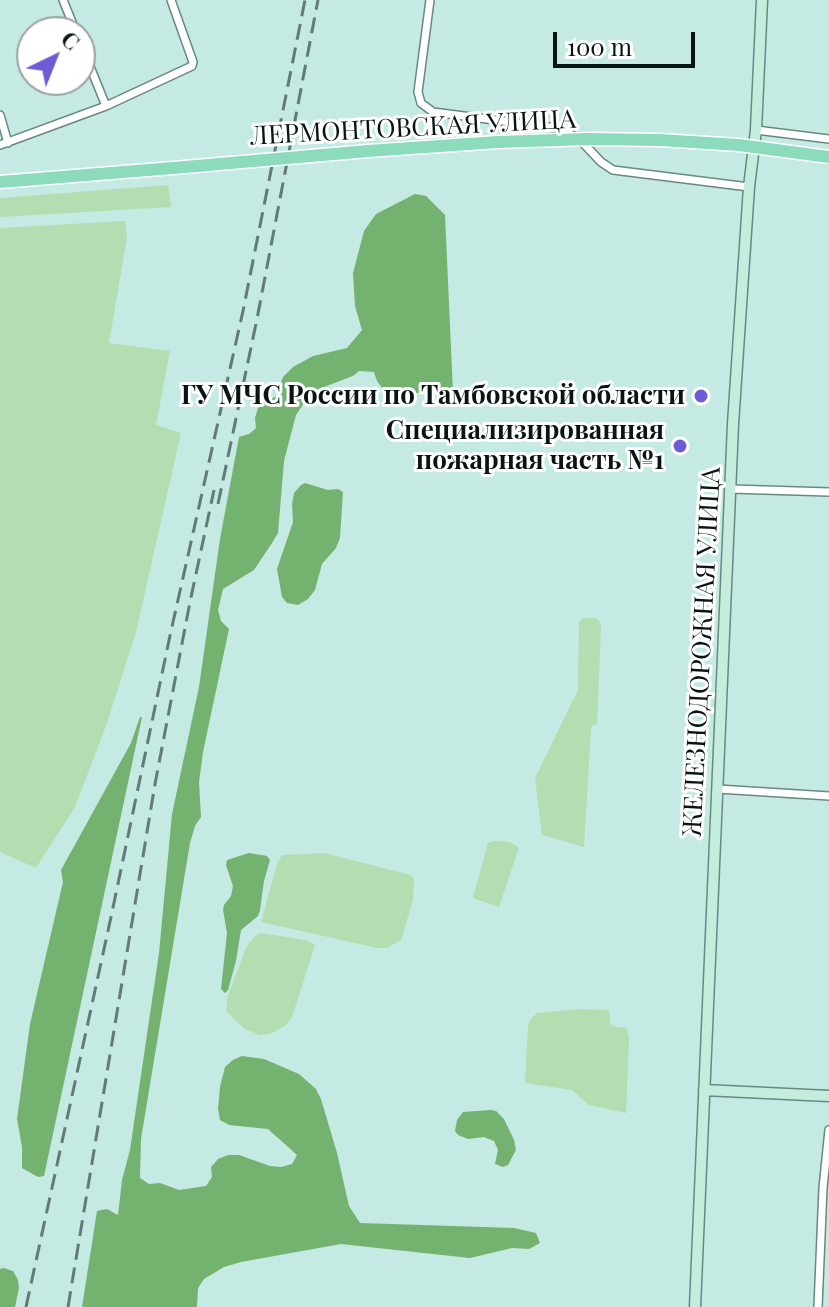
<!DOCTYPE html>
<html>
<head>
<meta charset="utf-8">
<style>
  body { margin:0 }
  #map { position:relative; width:829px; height:1307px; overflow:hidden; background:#c5e9e3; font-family:"Playfair Display",serif }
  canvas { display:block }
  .north { position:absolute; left:16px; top:16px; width:80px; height:80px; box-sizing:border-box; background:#fff; border:2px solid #9ca1a1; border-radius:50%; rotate:43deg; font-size:22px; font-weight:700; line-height:32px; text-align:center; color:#081513 }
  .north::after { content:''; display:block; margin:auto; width:28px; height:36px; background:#6e5cd6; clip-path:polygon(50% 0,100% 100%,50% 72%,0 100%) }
  .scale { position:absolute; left:553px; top:32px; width:142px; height:36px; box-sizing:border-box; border:4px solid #081513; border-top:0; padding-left:10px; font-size:24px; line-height:28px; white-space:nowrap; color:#081513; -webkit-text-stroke:6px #fff; paint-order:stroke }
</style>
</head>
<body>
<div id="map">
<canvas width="829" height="1307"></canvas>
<div class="north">С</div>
<div class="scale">100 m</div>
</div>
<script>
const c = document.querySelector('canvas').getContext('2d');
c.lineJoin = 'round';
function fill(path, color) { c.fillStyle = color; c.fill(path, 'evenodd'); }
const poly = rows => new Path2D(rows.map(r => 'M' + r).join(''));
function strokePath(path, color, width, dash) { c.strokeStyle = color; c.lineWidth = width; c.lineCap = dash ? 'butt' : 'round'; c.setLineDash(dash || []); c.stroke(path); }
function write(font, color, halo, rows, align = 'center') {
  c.font = font + ' "Playfair Display",serif'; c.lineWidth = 6; c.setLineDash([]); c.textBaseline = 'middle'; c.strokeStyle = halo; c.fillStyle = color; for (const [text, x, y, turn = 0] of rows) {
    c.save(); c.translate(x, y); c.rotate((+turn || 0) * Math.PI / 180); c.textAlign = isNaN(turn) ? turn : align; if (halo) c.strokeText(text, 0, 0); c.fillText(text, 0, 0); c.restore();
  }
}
fill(poly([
  [168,185,171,207,0,217,0,198],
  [125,221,127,237,109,343,170,351,156,425,181,433,136,632,107,723,75,807,36,868,0,852,0,228],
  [583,618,595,618,600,622,601,627,597,724,593,725,591,728,584,847,542,835,535,778,578,690,579,622],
  [493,841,509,842,519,847,499,907,473,898,488,843],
  [324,853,411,875,414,879,413,900,401,940,387,948,377,948,261,922,277,864,282,855],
  [261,933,306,940,315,945,292,1017,285,1026,270,1034,260,1035,245,1029,226,1011,228,995,244,953,249,943,256,935],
  [580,1009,609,1010,611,1026,627,1028,629,1038,626,1113,589,1105,572,1090,525,1083,528,1025,530,1020,537,1013]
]), '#b4ddb1');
fill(poly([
  [415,194,426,196,445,215,453,393,405,393,383,389,377,381,374,372,359,371,353,376,316,390,308,397,296,415,284,461,278,533,272,543,254,570,223,589,218,610,221,621,229,629,203,752,199,782,201,817,195,826,190,843,141,1139,140,1178,149,1184,160,1183,179,1190,206,1186,212,1177,211,1167,218,1159,228,1155,239,1155,270,1166,281,1167,292,1164,297,1155,268,1129,229,1125,220,1120,218,1109,220,1087,225,1067,233,1060,242,1056,264,1059,299,1074,316,1089,321,1099,337,1153,349,1206,360,1223,514,1228,536,1233,540,1243,529,1249,512,1248,470,1258,341,1244,241,1262,224,1267,204,1279,198,1288,197,1307,82,1307,97,1211,107,1209,118,1215,122,1180,130,1150,159,953,172,814,199,687,220,539,239,437,249,434,256,428,255,418,258,408,276,396,283,377,293,367,313,356,347,348,362,330,355,306,353,273,364,231,376,214],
  [305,483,328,490,338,489,343,492,340,538,336,548,322,564,315,590,308,599,298,605,287,603,282,597,277,569,293,522,292,504,294,493,301,485],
  [140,717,142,717,44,1176,38,1177,22,1168,22,1147,17,1119,30,1024,63,882,61,870,131,743],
  [249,853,267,856,270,860,264,881,260,910,258,916,241,930,236,961,228,990,225,993,221,989,227,933,223,910,224,905,231,896,233,886,226,865,227,860],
  [491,1110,496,1111,504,1119,514,1140,516,1150,508,1165,503,1167,495,1164,498,1150,494,1141,484,1137,468,1139,458,1135,455,1131,457,1120,463,1112],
  [4,1268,13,1271,18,1280,19,1288,15,1307,0,1307,0,1269]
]), '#74b26f');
const street = poly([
  [63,0,76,32],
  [430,0,418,92,421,103,433,112,556,128,568,132,584,144,601,162,613,170,749,187],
  [80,42,106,106],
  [0,115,8,143],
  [756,130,829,139],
  [0,145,106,106,192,66,193,62,171,0],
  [731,489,829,492],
  [718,789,829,796],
  [818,1307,823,1188,829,1130]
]);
const secondary = poly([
  [704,1090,829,1096],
  [695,1307,733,424,749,187,756,130,762,0]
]);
const primary = poly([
  [0,182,185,167]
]);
strokePath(street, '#688983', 10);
strokePath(secondary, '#688983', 13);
strokePath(primary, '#fff', 15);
strokePath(street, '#fff', 7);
strokePath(secondary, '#c5edde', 10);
strokePath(primary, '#8bdbbc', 12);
strokePath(poly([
  [218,504,257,319,318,0],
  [26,1307,111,917,171,631,243,311,305,0],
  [68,1307,155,784,190,602,214,490]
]), '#637b77', 3, [16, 8]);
const primaryBridge = poly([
  [185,167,368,151,498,142,588,139,660,140,739,145,829,157]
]);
strokePath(primaryBridge, '#fff', 15, []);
strokePath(primaryBridge, '#8bdbbc', 12);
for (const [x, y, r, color] of [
  [701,396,8,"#6e5cd6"],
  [680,446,8,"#6e5cd6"]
]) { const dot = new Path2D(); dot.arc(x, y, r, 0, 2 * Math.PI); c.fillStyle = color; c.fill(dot); strokePath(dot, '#fff', 3); }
write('26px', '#081513', '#fff', [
  ["ЛЕРМОНТОВСКАЯ УЛИЦА",413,128,-3],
  ["ЖЕЛЕЗНОДОРОЖНАЯ УЛИЦА",702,652,-87]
]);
write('bold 26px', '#081513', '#fff', [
  ["ГУ МЧС России по Тамбовской области",685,396],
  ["Специализированная",664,431],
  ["пожарная часть №1",664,461]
], 'right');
</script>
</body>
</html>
